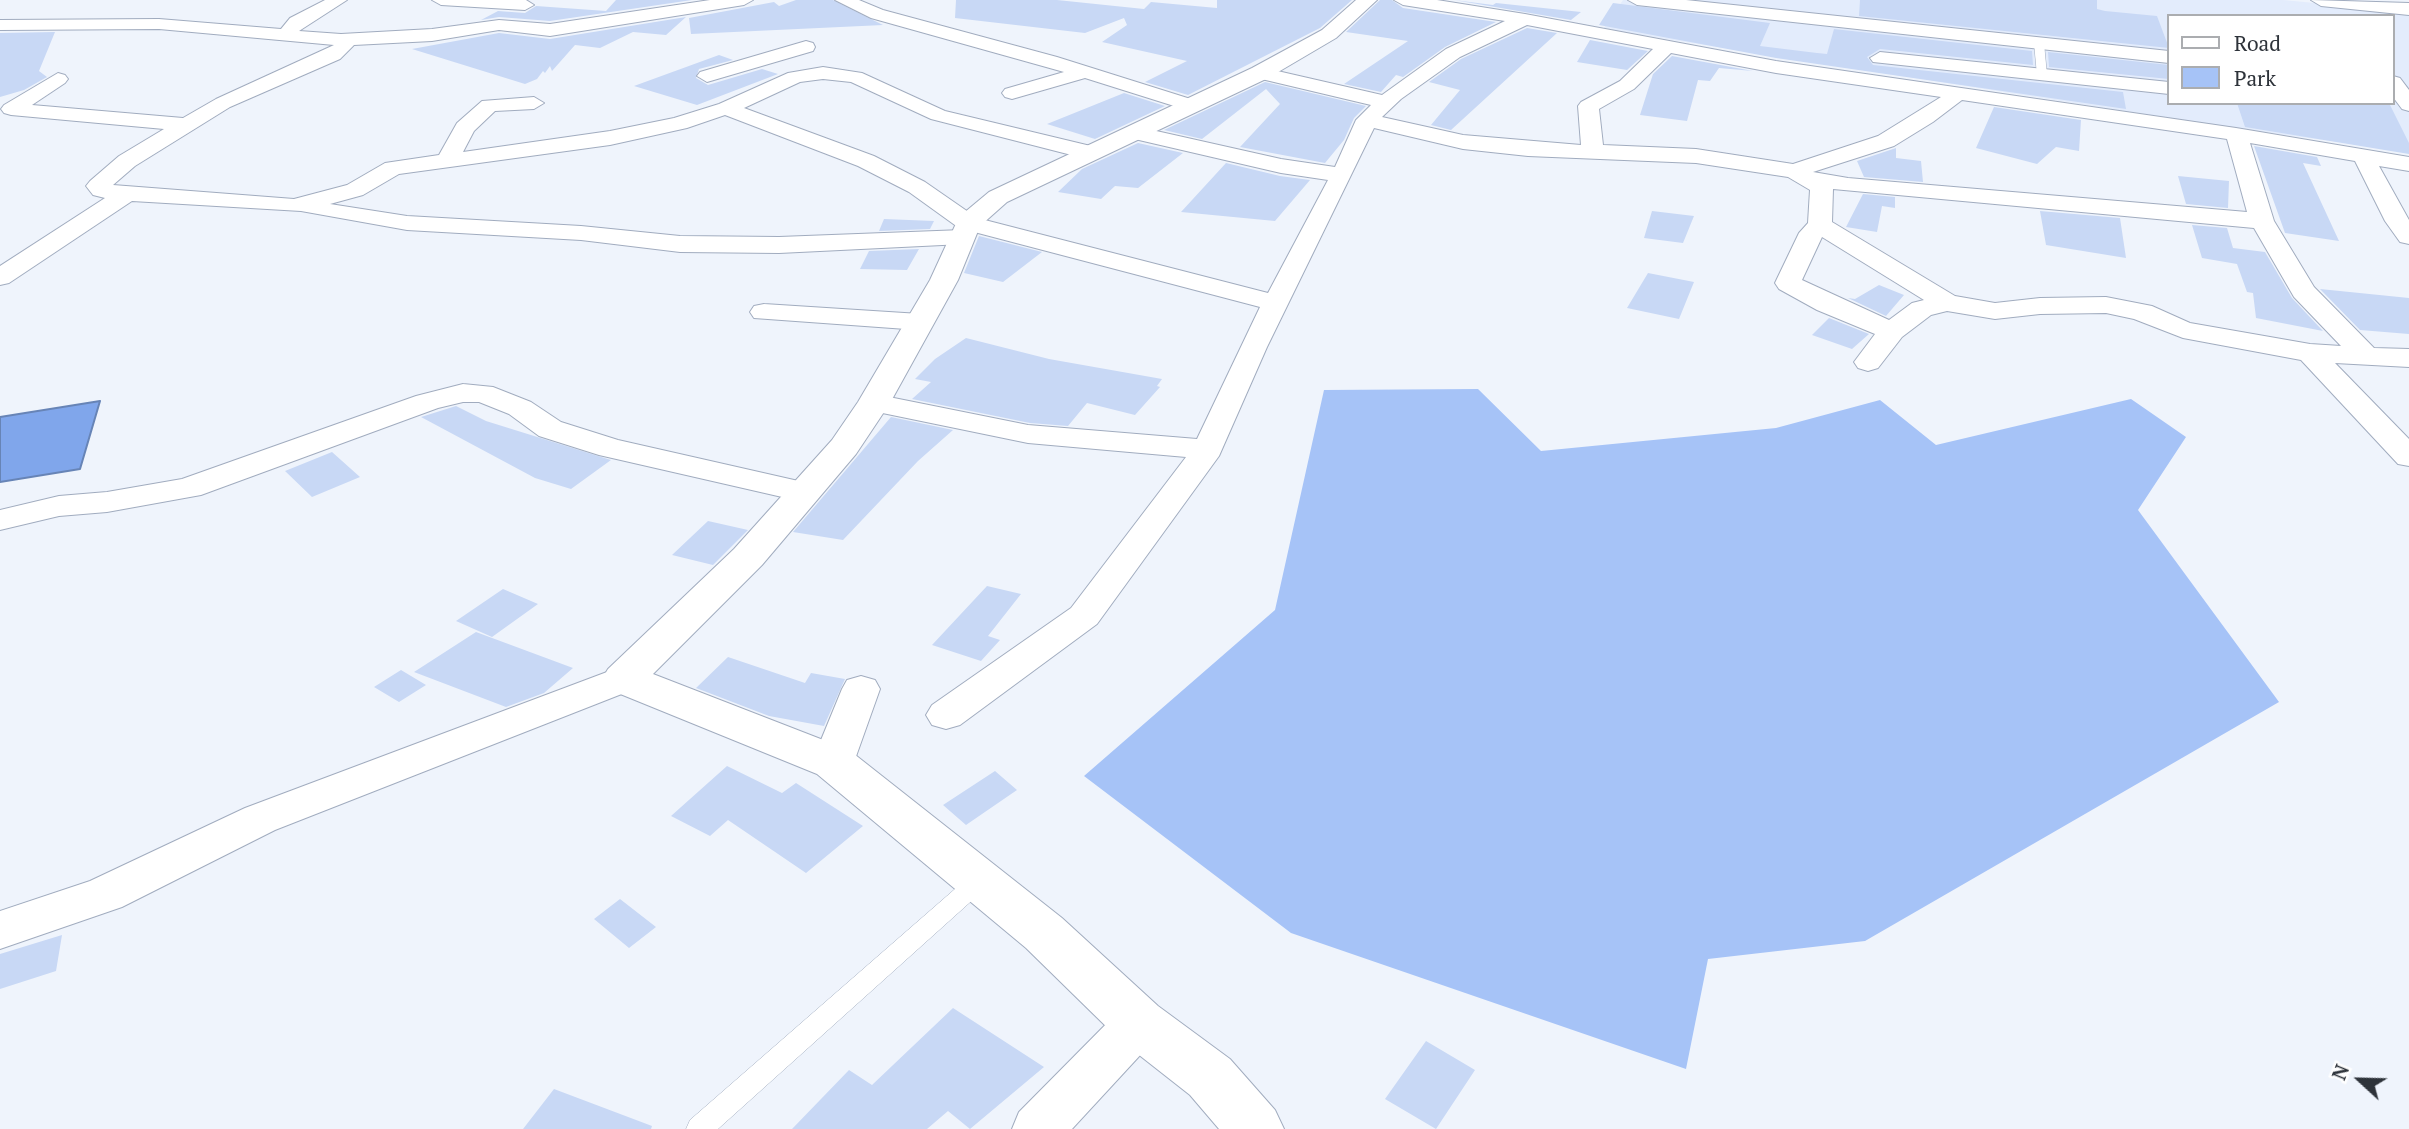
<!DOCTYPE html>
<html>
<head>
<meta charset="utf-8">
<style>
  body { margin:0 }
  #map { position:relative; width:2409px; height:1129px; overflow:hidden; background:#eff4fc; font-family:"PT Serif",serif }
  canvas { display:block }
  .legend { position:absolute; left:2167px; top:14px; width:228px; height:91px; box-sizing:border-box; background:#fff; border:2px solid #abadb0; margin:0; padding:9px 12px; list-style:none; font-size:21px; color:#2e333a }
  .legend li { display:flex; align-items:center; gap:14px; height:35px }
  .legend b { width:35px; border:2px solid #abadb0 }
  .north { position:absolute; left:2325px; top:1045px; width:70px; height:70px; -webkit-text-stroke:5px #fff; paint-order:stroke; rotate:292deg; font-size:19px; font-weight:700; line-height:28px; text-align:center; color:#2e333a }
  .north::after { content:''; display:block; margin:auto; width:24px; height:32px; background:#2e333a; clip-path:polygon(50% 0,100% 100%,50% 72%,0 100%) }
</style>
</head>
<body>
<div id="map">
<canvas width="2409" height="1129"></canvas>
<ul class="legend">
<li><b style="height:9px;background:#fff"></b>Road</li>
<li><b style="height:19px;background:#a6c3f7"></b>Park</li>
</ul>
<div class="north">N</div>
</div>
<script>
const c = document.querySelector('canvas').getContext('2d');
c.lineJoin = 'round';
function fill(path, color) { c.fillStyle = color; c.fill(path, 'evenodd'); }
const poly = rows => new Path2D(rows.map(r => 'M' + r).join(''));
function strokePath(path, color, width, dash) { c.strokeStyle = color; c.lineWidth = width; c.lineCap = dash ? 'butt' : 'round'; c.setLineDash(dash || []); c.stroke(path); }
fill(poly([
  [1623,0,2283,0,2409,12,2409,151,2239,129,1603,29],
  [2169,16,2393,16,2393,103,2169,103]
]), '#e3ecfc');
fill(poly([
  [1478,389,1541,451,1776,428,1880,400,1936,445,2131,399,2186,437,2138,510,2279,702,1865,941,1708,959,1686,1069,1291,933,1084,776,1275,610,1324,390]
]), '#a6c3f7');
const water = poly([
  [100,401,80,469,0,482,0,417,100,401]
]);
fill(water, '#80a6eb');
strokePath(water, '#6784b6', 2);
fill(poly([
  [616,0,692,0,550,21,499,17,481,20,498,11,525,13,536,6,606,11],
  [796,0,833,0,883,25,691,34,689,18,774,2,779,6],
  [956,0,1057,0,1144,9,1151,2,1217,8,1217,0,1352,0,1320,28,1188,95,1145,82,1187,61,1102,42,1127,25,1124,18,1085,33,955,18],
  [1380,0,1392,0,1403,8,1496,22,1445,47,1403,77,1396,75,1381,92,1344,84,1408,41,1346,32],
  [1454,0,1493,5,1496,3,1581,12,1571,20],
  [1860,0,2097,0,2097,9,2105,11,2157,16,2169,48,1859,16],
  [1613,3,1770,23,1760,46,1817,53,1827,54,1834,29,2032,51,2033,65,1880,49,1867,57,1873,65,2123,92,2126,109,1776,58,1599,25],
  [686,17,666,35,633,32,600,48,575,45,552,71,550,66,545,73,543,71,537,79,525,84,412,49,499,33,550,39],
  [1527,28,1557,33,1451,130,1431,125,1460,90,1429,82,1461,59],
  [55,32,39,71,47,77,24,90,0,97,0,33],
  [1590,40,1648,51,1627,70,1577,62],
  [2048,52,2169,65,2169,79,2049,67],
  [719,55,733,60,699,69,696,78,708,85,762,69,778,74,697,105,634,86],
  [1672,56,1753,71,1719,68,1710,81,1698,80,1687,121,1640,115,1653,74],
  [1265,82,1366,106,1354,118,1344,140,1325,163,1240,147,1280,104,1266,89,1202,139,1164,130],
  [1124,93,1165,106,1095,139,1047,124],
  [2237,103,2389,103,2409,143,2409,154,2245,127],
  [1994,107,2081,120,2079,151,2056,147,2037,164,1976,148],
  [1138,143,1183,153,1138,188,1115,186,1101,199,1058,192,1082,169],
  [2254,146,2317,157,2321,166,2303,163,2339,241,2285,233],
  [1896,148,1896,158,1921,161,1923,182,1864,177,1857,161],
  [1226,163,1280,176,1310,180,1275,221,1181,212],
  [2178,176,2229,181,2228,208,2186,204],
  [1863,194,1895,197,1895,208,1882,206,1877,232,1846,227],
  [1652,211,1694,216,1683,243,1644,238],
  [2040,211,2120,218,2126,258,2046,245],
  [884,219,934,221,930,229,879,231],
  [2192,225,2227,228,2233,248,2265,252,2292,298,2323,331,2256,318,2253,293,2247,292,2237,264,2202,258],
  [979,236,1042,252,1003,282,964,273],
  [919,249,907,270,860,269,869,251],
  [1648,273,1694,282,1679,319,1627,308],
  [1879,285,1904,295,1886,316,1848,298,1855,299],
  [2320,289,2409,298,2409,334,2360,330],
  [1829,318,1869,334,1852,349,1812,335],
  [966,338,1049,359,1162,379,1157,386,1160,387,1135,415,1087,403,1068,426,1030,423,912,399,931,382,915,379,935,359],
  [456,406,486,421,611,460,571,489,535,478,421,417],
  [891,417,953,430,918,461,843,540,793,532],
  [332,452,360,477,312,497,285,471],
  [708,521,748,530,713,565,672,555],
  [987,586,1021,594,988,636,1000,640,981,661,932,645],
  [503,589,538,604,492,637,456,621],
  [476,632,573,668,544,693,506,707,414,672],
  [728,657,805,683,811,673,845,679,824,726,769,716,696,688],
  [401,670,426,685,399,702,374,687],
  [727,766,782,793,796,783,863,826,806,873,728,820,710,836,671,816],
  [995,771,1017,790,966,825,943,805],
  [620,899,656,927,629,948,594,919],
  [62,935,56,971,0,989,0,954],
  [953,1008,1044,1067,970,1129,948,1111,927,1129,792,1129,849,1070,872,1085],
  [1426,1041,1475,1070,1436,1129,1385,1099],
  [554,1089,652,1126,651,1129,523,1129]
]), '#c8d8f5');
const service = poly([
  [2039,40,2044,43,2047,75,2042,78,2037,75,2034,43,2039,40],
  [979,872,987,875,990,881,987,887,718,1129,686,1129,690,1120,971,875,979,872]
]);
const minor = poly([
  [325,0,347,0,299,31,341,34,432,29,499,20,550,24,710,0,753,0,744,5,550,36,499,30,432,41,354,45,340,59,230,107,135,166,113,185,294,199,347,185,385,163,439,155,457,123,482,101,534,97,544,103,534,109,495,111,474,131,463,152,610,131,674,118,719,104,788,73,823,67,862,73,945,111,1099,148,1102,153,1091,160,931,119,851,82,823,79,800,82,744,108,874,156,925,182,977,218,1268,293,1328,180,1281,173,1126,137,1123,132,1134,126,1281,159,1335,167,1356,120,1371,105,1253,77,1250,73,1253,69,1260,67,1382,95,1446,49,1505,21,1403,5,1394,0,1437,0,1525,14,1776,61,2236,128,2409,157,2409,171,2379,166,2409,220,2409,244,2400,242,2385,221,2355,161,2250,143,2274,221,2314,287,2374,348,2409,349,2409,367,2335,363,2409,439,2409,466,2398,464,2301,360,2183,338,2134,319,2106,313,2040,314,1995,319,1947,311,1931,315,1902,337,1878,368,1868,371,1858,368,1854,362,1875,334,1817,310,1779,289,1775,283,1799,233,1808,223,1810,190,1788,177,1696,163,1528,156,1463,149,1374,128,1267,347,1219,456,1097,624,960,725,946,729,932,725,926,715,932,705,1071,608,1186,457,1028,443,863,409,859,403,863,397,874,394,1028,425,1197,439,1260,307,959,228,909,192,858,166,725,115,687,128,610,145,399,174,363,195,330,204,407,216,581,226,680,236,779,237,963,230,972,232,975,237,972,242,963,244,779,253,680,252,581,240,407,230,301,211,132,201,9,283,0,285,0,266,105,198,93,195,86,186,90,181,119,156,164,129,11,115,4,113,1,109,4,105,58,73,65,75,68,79,65,83,32,105,183,118,216,99,334,45,159,29,0,30,0,20,159,19,281,29,290,18,325,0],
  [1527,25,1653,49,1620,81,1581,102,1578,106,1581,145,1463,135,1382,117,1401,99,1460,57,1527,25],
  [1671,53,1776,73,1941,97,1878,136,1793,164,1696,149,1603,145,1599,109,1634,89,1671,53],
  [1962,100,2227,139,2247,212,1848,178,1813,172,1894,146,1933,122,1962,100],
  [1833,189,2254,228,2294,297,2341,346,2310,344,2190,323,2152,306,2106,297,2040,298,1995,303,1955,296,1832,222,1833,189],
  [1822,237,1924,300,1912,303,1889,320,1802,280,1822,237],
  [432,0,526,0,534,5,525,10,441,5,432,0],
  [835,0,859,0,883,10,1057,57,1197,101,1200,105,1190,111,1085,78,1012,99,1005,97,1002,93,1005,89,1064,72,871,18,835,0],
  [1628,0,1686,0,2169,51,2169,63,1637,5,1628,0],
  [806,41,813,43,815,47,813,51,707,82,697,76,700,72,806,41],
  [1880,52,2169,82,2169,94,1873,62,1870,58,1880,52],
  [2393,76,2400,78,2409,90,2409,111,2402,109,2393,97,2393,76],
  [764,304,920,314,930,316,934,322,930,328,920,330,754,318,750,312,754,306,764,304],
  [463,384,493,387,531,402,561,422,618,440,816,485,820,492,816,499,804,502,599,455,539,436,509,414,479,402,463,402,438,408,201,495,107,512,59,516,0,530,0,510,59,496,107,492,182,479,416,396,463,384],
  [623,666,637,670,642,679,637,688,275,830,122,907,0,949,0,911,90,881,245,808,623,666],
  [861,676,875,680,880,689,854,762,848,773,833,777,818,773,812,762,842,689,847,680,861,676],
  [1139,1002,1156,1008,1164,1023,1156,1038,1072,1129,1012,1129,1019,1112,1122,1008,1139,1002]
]);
const tertiary = poly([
  [1356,0,1377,0,1336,38,1268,78,1007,202,980,226,958,280,890,403,856,454,762,565,653,674,849,750,1062,918,1158,1006,1230,1059,1275,1110,1284,1129,1219,1129,1190,1095,1120,1040,1026,948,817,774,608,689,602,679,608,669,734,549,832,440,858,402,930,280,959,217,989,192,1252,68,1322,30,1356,0],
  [2311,0,2409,3,2409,15,2321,6,2311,0]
]);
strokePath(service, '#a1acbf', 1);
strokePath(minor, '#a1acbf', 2);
strokePath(tertiary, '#a1acbf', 2);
fill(service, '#fff');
fill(minor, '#fff');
fill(tertiary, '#fff');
</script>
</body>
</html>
